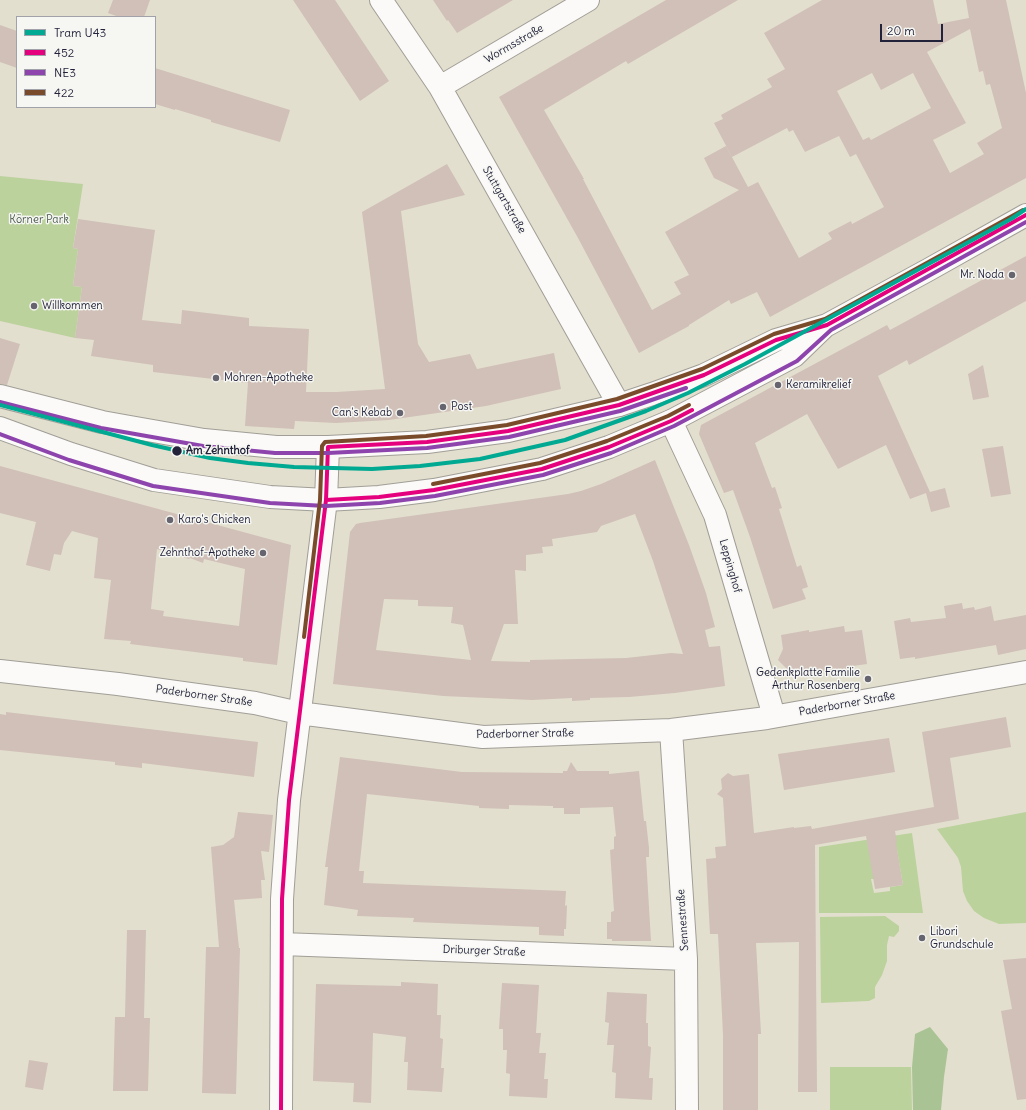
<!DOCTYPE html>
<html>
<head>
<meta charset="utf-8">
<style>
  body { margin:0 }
  #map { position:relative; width:1026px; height:1110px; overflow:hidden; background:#e3dfce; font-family:Delius,sans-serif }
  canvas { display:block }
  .legend { position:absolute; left:16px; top:16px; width:140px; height:92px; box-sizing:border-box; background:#f6f6f2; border:1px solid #a1a1a9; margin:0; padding:5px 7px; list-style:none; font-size:12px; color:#22223b }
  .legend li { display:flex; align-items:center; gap:8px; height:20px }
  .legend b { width:20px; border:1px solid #a1a1a9 }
  .scale { position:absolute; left:880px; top:24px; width:63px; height:18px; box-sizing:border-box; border:2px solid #22223b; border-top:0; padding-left:5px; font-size:12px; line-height:14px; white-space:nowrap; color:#22223b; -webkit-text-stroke:3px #f6f6f2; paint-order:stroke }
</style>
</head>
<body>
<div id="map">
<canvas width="1026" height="1110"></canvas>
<ul class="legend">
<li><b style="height:5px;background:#00a991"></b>Tram U43</li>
<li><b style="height:5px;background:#e5007d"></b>452</li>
<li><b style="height:5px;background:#8e44ad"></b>NE3</li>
<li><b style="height:5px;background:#7a4b2a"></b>422</li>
</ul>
<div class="scale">20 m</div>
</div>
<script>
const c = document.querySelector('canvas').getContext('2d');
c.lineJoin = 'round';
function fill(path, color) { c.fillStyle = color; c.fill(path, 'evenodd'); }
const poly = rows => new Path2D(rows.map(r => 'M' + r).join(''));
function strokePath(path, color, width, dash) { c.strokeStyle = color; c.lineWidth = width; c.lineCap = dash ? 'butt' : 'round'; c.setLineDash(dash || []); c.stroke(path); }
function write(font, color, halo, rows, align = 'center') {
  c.font = font + ' Delius,sans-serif'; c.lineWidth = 3; c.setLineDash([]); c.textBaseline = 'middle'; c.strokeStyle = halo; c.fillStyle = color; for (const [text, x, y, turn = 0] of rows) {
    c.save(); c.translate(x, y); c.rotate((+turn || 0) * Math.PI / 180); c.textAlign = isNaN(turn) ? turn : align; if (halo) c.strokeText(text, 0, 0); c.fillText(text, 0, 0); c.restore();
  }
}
fill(poly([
  [0,176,83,184,73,248,78,249,73,286,82,287,75,338,0,321],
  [1026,812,1026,923,999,924,984,918,974,911,967,901,963,891,961,867,958,858,937,829],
  [912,833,923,913,819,913,819,847],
  [897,850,903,885,890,887,890,891,874,893,871,879,874,879],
  [885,916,899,926,899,931,894,937,889,936,887,945,887,961,882,975,875,987,875,998,869,1001,821,1003,820,917],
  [830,1067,911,1067,912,1110,830,1110]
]), '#bbd29d');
fill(poly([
  [930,1027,948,1049,944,1077,941,1110,913,1110,912,1067,915,1034]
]), '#aac395');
fill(poly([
  [113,0,150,0,144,17,119,17,108,13],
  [293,0,335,0,389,81,360,101],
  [433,0,513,0,457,33,448,20,447,21],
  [666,0,738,0,628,64,626,61,544,110,584,179,583,179,652,310,681,294,674,282,689,275,665,232,739,190,714,178,704,158,726,146,748,187,758,182,799,258,832,239,828,233,851,221,852,224,884,207,856,154,850,157,839,136,805,152,793,130,789,132,787,128,732,157,714,123,723,119,721,115,772,87,767,79,785,69,764,33,822,0,933,0,938,24,969,18,966,0,1006,0,1026,93,1026,178,770,317,757,292,731,304,729,300,689,325,689,326,639,353,578,238,499,97],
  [970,29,979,72,983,71,986,85,990,84,1002,128,977,143,984,154,950,173,933,140,966,123,927,52],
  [872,73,881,90,913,73,931,108,871,140,869,137,863,140,837,91],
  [0,25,17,31,17,68,0,62],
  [155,68,290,110,280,142,211,122,211,120,175,109,175,110,155,104],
  [447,164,465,195,401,211,418,344,429,362,470,354,477,369,554,353,561,389,486,406,389,420,336,423,295,421,294,429,245,426,248,383,153,372,153,365,91,356,94,340,75,338,82,287,73,286,78,249,73,248,78,219,155,230,142,320,181,324,182,310,249,318,249,326,309,329,306,392,336,392,385,389,362,212],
  [1026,256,1026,301,909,365,907,360,878,376,930,492,926,493,945,488,950,507,931,512,926,493,910,499,886,445,838,469,807,414,755,443,772,488,775,487,782,508,779,509,797,567,801,565,808,587,802,589,806,599,773,609,750,537,733,490,724,493,699,434,701,425,887,325,890,330],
  [0,338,20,344,7,385,0,384],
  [983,365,989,397,973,400,968,374],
  [1003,446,1011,494,991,497,982,449],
  [655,460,689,545,706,593,715,627,705,630,709,647,720,646,725,686,675,693,629,697,590,698,590,700,572,701,572,698,532,700,443,696,333,684,350,532,356,524,360,523,568,494,581,491,601,484],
  [635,514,653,561,683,654,671,653,626,658,530,660,530,662,491,661,504,624,518,624,515,570,526,571,526,555,543,553,542,547,553,546,552,539,597,532,601,526],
  [384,599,418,600,418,606,453,607,451,623,463,625,471,660,376,650],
  [0,466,291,545,277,665,243,661,243,658,130,644,131,641,104,639,111,580,94,578,98,538,72,531,64,543,61,555,54,554,50,571,26,565,36,522,0,513],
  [157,549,189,559,190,558,203,563,204,559,245,569,239,626,163,616,164,611,151,609],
  [962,603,963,609,974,607,975,610,991,606,994,621,1026,615,1026,649,998,655,996,645,915,659,915,657,900,659,894,621,910,618,911,622,946,618,944,606],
  [844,626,845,632,862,630,867,664,853,666,854,670,828,673,828,670,788,676,787,669,778,660,783,649,781,635,809,630,809,632],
  [6,712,258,742,254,777,142,763,142,768,115,765,115,762,0,750,0,714,6,715],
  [1006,717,1011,747,950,758,959,819,895,831,897,842,896,843,903,885,875,889,866,836,815,845,817,1092,798,1092,799,942,756,943,761,1034,758,1034,758,1110,723,1110,723,1035,718,934,710,934,706,859,716,858,715,847,726,846,723,798,717,794,722,789,721,779,728,773,733,776,749,774,754,833,794,827,794,828,811,826,812,829,934,807,922,732],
  [889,738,895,772,784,790,778,754],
  [340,757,462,772,563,773,563,771,567,771,571,762,577,771,609,771,609,774,639,771,644,821,646,821,649,848,649,857,646,857,651,941,612,941,612,939,607,939,607,922,611,922,611,912,614,911,610,850,614,849,614,837,616,836,613,807,580,808,580,814,564,814,564,808,553,808,553,806,509,805,509,809,479,808,479,806,367,794,359,871,364,871,363,883,566,891,565,906,567,905,566,929,564,929,564,936,539,935,539,927,413,922,414,918,357,916,358,910,324,905,328,867,325,867],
  [238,812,273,815,269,852,261,851,265,880,261,880,262,898,234,900,239,948,240,948,236,1094,202,1093,206,947,219,947,211,847,223,845,234,837],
  [127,930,146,930,144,1018,150,1018,148,1091,113,1091,115,1017,125,1017],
  [1026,958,1026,1099,1017,1100,1001,1011,1012,1009,1003,960],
  [401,982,438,984,437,1015,441,1015,440,1038,443,1039,441,1068,444,1068,442,1092,407,1090,408,1062,404,1062,406,1037,373,1033,371,1103,353,1102,354,1083,313,1081,316,984,401,986],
  [502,983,539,985,536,1033,541,1033,539,1053,546,1053,544,1079,548,1079,547,1098,509,1096,510,1074,506,1073,507,1050,503,1050,503,1029,499,1029],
  [607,992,647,994,646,1023,648,1023,648,1046,651,1047,649,1078,653,1078,652,1100,615,1098,616,1073,612,1072,614,1045,607,1045,609,1023,605,1022],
  [29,1060,48,1063,43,1090,25,1087]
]), '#d0c0b8');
const minor = poly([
  [381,0,440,87,619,405],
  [440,87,588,0],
  [671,421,715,515,774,716],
  [0,671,118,684,255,703,299,713,483,737,671,730,767,718,1026,672],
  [671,730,686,959,687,1110],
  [282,944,686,959],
  [281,1110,282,899,289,800,326,500,328,447]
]);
const secondary = poly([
  [0,396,102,422,130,427,204,440,276,447,328,447,427,442,508,431,619,405,652,394,704,375,776,340,827,325,928,270,1026,215],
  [0,428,71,454,154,480,270,497,326,500,379,497,434,490,542,469,609,447,671,421,794,356,824,327]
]);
strokePath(minor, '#a09e97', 24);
strokePath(secondary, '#a09e97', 24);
strokePath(minor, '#fbfaf8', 22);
strokePath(secondary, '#fbfaf8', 22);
strokePath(poly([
  [326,500,379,497,434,490,542,469,609,447,671,421,692,410],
  [281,1110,282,899,289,800,326,500,328,447,427,442,508,431,619,405,704,375,776,340,827,325,1026,215]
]), '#e5007d', 4);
strokePath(poly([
  [0,402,101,428,203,446,275,453,328,453,427,448,509,437,620,411,686,388],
  [0,434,69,460,153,486,270,503,326,506,380,503,435,496,543,475,611,453,674,426,797,361,831,330,1026,222]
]), '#8e44ad', 4);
strokePath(poly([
  [433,484,540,463,607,441,668,416,689,405],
  [304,637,320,500,322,446,325,442,426,436,507,425,617,399,702,369,774,334,825,319,1023,210]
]), '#7a4b2a', 4);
strokePath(poly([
  [0,405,152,445,210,458,248,463,294,467,372,469,420,466,480,459,565,440,646,411,688,393,745,364,1011,219,1026,209]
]), '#00a991', 4);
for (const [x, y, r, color] of [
  [1012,275,4,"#66646e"],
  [34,306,4,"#66646e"],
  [216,378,4,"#66646e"],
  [778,385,4,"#66646e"],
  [443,407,4,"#66646e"],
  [400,413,4,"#66646e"],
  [177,451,5.5,"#22223b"],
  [170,520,4,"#66646e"],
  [263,553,4,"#66646e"],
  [868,679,4,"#66646e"],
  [922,938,4,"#66646e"]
]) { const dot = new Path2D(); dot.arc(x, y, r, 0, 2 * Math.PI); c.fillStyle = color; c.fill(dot); strokePath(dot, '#f6f6f2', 1.5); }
write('11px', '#22223b', '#f6f6f2', [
  ["Wormsstraße",514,44,-30],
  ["Stuttgartstraße",504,200,60],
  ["Leppinghof",730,566,74],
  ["Paderborner Straße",204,696,8],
  ["Paderborner Straße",847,704,-10],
  ["Paderborner Straße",525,734,-1],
  ["Sennestraße",683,920,-94],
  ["Driburger Straße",484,951,2]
]);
write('11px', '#4c5c4f', '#f6f6f2', [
  ["Körner Park",39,220]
]);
write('11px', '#22223b', '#f6f6f2', [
  ["Mr. Noda",1004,275,"right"],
  ["Willkommen",42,306],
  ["Mohren-Apotheke",224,378],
  ["Keramikrelief",786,385],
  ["Post",451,407],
  ["Can's Kebab",392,413,"right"],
  ["Karo's Chicken",178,520],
  ["Zehnthof-Apotheke",255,553,"right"],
  ["Gedenkplatte Familie",860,673,"right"],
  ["Arthur Rosenberg",860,686,"right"],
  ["Libori",930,932],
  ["Grundschule",930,945]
], 'left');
write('bold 11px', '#22223b', '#f6f6f2', [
  ["Am Zehnthof",186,451]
], 'left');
</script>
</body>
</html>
